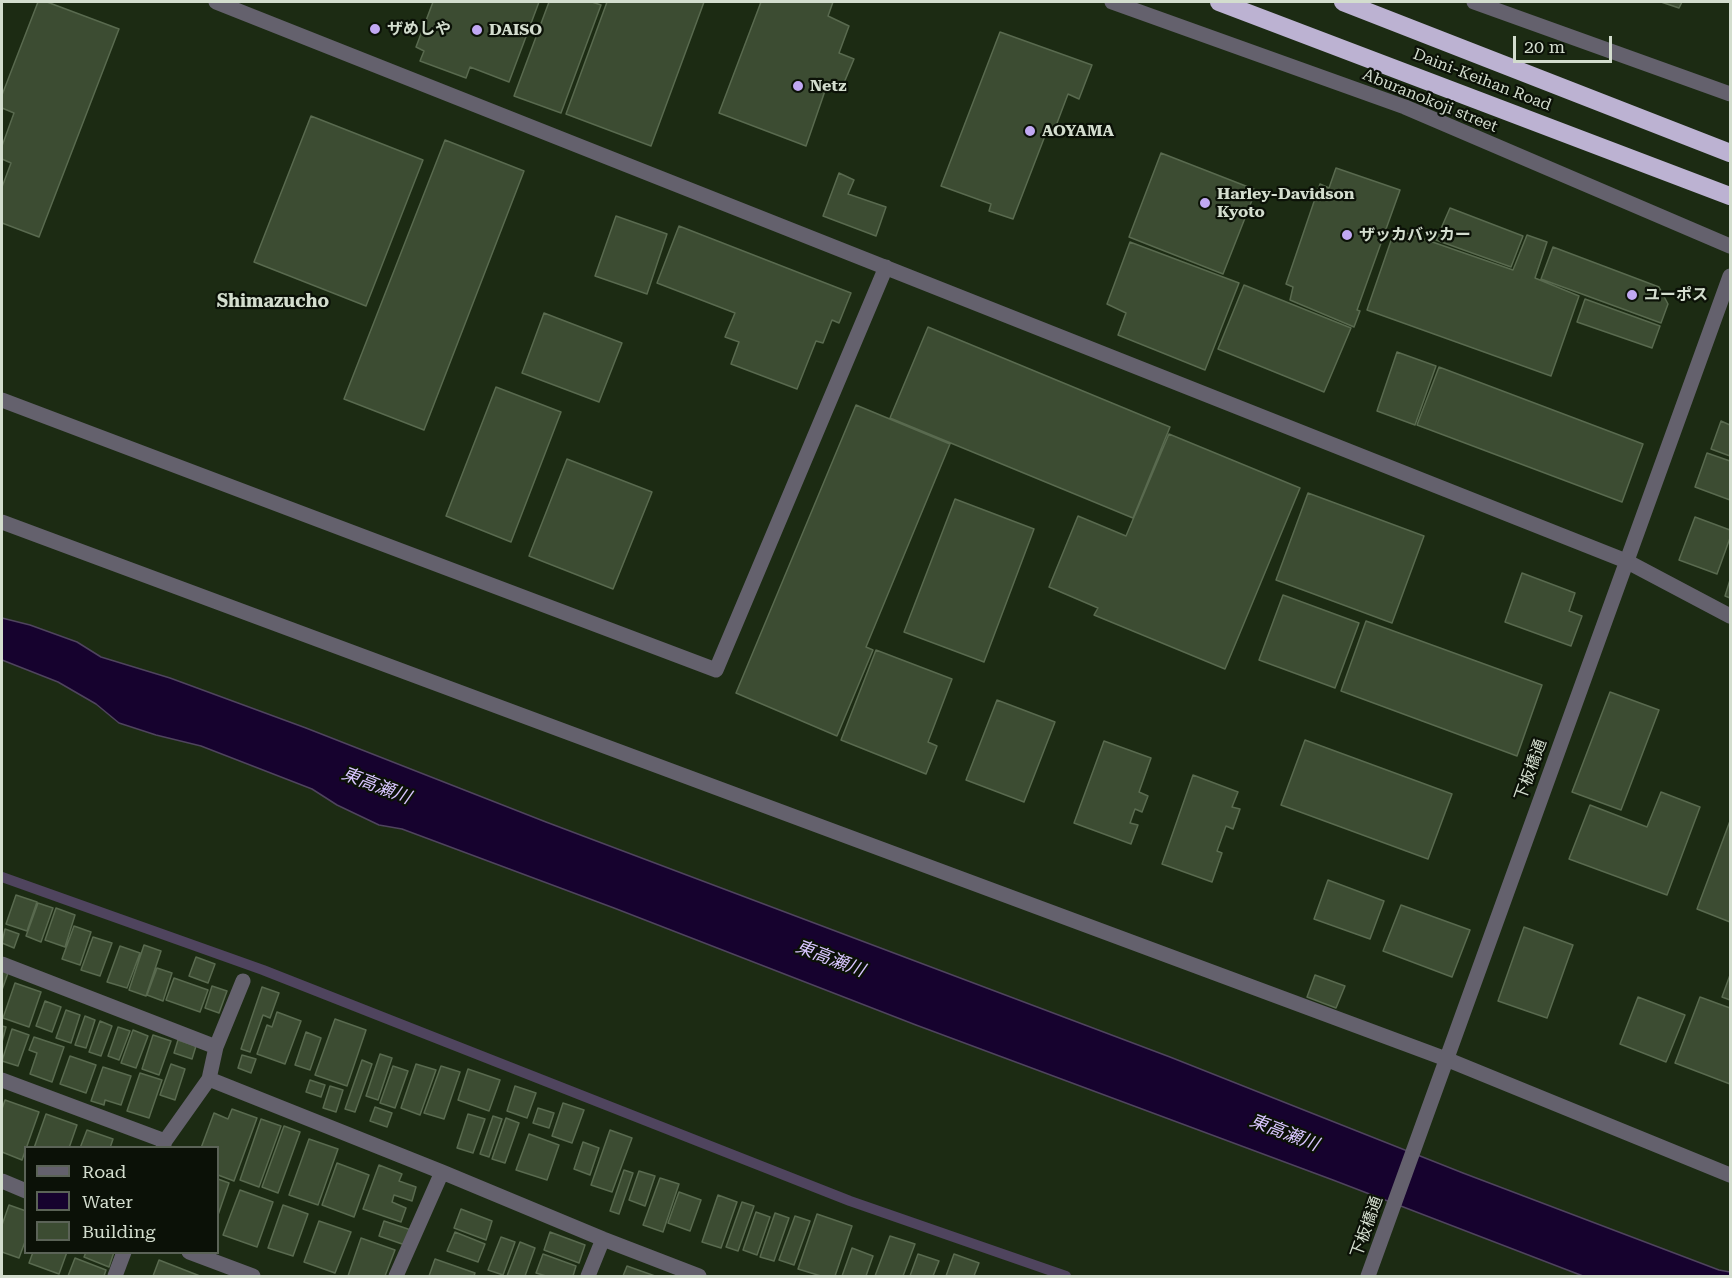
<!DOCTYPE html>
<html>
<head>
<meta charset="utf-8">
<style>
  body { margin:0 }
  #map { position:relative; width:1732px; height:1278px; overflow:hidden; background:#1c2b13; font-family:"Roboto Serif",serif }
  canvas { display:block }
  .frame { position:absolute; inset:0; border:3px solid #d3ddce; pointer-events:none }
  .legend { position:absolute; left:24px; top:1146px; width:195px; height:108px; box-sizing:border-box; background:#0b1107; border:2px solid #5b6357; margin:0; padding:8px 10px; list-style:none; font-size:18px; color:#d3ddce }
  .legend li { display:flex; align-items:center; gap:12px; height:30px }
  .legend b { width:30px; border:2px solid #5b6357 }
  .scale { position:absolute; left:1513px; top:36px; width:99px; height:27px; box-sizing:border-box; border:3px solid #d3ddce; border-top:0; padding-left:8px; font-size:18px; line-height:21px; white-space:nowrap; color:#d3ddce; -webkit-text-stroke:4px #0b1107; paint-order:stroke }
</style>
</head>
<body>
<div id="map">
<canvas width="1732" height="1278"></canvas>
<div class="frame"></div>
<ul class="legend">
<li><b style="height:8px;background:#64616d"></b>Road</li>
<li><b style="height:16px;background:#16022e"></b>Water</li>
<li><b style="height:16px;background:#3c4c32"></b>Building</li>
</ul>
<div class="scale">20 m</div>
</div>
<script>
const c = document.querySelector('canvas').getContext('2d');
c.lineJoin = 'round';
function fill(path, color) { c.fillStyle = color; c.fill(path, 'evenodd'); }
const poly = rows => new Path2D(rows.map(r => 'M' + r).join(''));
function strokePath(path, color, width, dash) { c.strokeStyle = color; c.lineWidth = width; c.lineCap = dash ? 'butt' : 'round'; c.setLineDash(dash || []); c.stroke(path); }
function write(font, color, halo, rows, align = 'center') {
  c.font = font + ' "Roboto Serif","Noto Sans JP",serif'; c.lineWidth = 4.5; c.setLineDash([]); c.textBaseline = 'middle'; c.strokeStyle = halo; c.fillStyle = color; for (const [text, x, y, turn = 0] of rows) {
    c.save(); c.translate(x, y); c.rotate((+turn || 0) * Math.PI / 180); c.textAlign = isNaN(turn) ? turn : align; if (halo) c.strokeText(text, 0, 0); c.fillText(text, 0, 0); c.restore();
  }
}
const water = poly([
  [2,618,30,625,77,642,101,657,170,678,306,728,546,822,1170,1057,1463,1173,1719,1270,1730,1272,1730,1276,1583,1276,1333,1180,916,1025,614,908,402,829,379,825,337,805,312,789,201,746,156,735,119,723,96,704,58,682,2,660,2,618]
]);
fill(water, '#16022e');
strokePath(water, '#4f445e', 1.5);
strokePath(poly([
  [2,877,263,970,850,1201,1066,1276]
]), '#4f445e', 10);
const building = poly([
  [38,2,47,2,119,29,39,237,2,223,2,187,11,163,2,159,2,146,14,113,2,108,2,95,38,2],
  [433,2,539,2,509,82,470,67,466,78,420,61,424,51,416,47,433,2],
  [549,2,592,2,601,5,561,113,514,96,549,2],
  [607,2,704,2,651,146,566,114,607,2],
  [761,2,833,2,828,16,849,26,839,53,854,59,841,90,827,85,806,146,719,113,761,2],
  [1661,2,1682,2,1679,8,1661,2],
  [1000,32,1092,65,1079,99,1068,94,1054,131,1048,128,1013,219,989,211,991,204,941,186,1000,32],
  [311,116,423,160,366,306,254,262,311,116],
  [445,140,524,171,424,430,344,399,445,140],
  [1161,153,1256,190,1223,274,1129,237,1161,153],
  [1336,168,1400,190,1357,310,1360,311,1354,327,1290,300,1293,287,1286,284,1320,184,1329,188,1336,168],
  [839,173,854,180,848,194,886,207,876,236,823,216,839,173],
  [1450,208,1523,236,1511,267,1436,240,1450,208],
  [616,216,667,234,647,294,595,276,616,216],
  [679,226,851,293,839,323,832,320,823,343,816,341,797,389,731,364,739,342,725,337,735,313,657,283,679,226],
  [1395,229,1513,270,1527,235,1547,242,1535,278,1579,296,1551,376,1367,310,1395,229],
  [1130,242,1239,283,1205,370,1118,335,1126,313,1107,304,1130,242],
  [1553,247,1659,287,1668,304,1661,323,1541,279,1553,247],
  [1244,285,1351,328,1324,392,1218,349,1244,285],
  [1585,299,1660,326,1652,348,1577,322,1585,299],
  [544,313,622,343,599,402,522,373,544,313],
  [928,327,1170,427,1133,518,890,418,928,327],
  [1397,352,1436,366,1415,425,1377,411,1397,352],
  [1439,367,1643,444,1622,502,1417,425,1439,367],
  [496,387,561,412,511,542,446,516,496,387],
  [856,405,950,444,866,647,873,650,837,736,736,693,856,405],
  [1721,421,1730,425,1730,456,1711,449,1721,421],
  [1169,434,1300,488,1225,669,1094,615,1098,608,1049,587,1078,516,1126,536,1169,434],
  [1707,453,1730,461,1730,500,1695,487,1707,453],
  [567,459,652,492,613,589,529,556,567,459],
  [1308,493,1424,536,1392,623,1276,580,1308,493],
  [955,499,1034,529,984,662,904,632,955,499],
  [1695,517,1730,530,1730,538,1717,574,1679,560,1695,517],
  [1522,573,1575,593,1569,611,1582,616,1571,646,1505,622,1522,573],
  [1730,580,1730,598,1725,596,1730,580],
  [1283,595,1359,623,1335,688,1259,660,1283,595],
  [1366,621,1542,685,1517,756,1341,691,1366,621],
  [876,650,952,679,928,742,937,746,926,774,841,740,876,650],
  [1610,692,1659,710,1621,810,1572,792,1610,692],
  [997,700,1055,722,1024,802,966,780,997,700],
  [1305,740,1452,794,1428,859,1281,805,1305,740],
  [1104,741,1151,758,1139,792,1148,796,1142,812,1135,809,1130,823,1138,825,1131,844,1074,823,1104,741],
  [1193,775,1238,792,1232,807,1240,809,1233,829,1226,826,1217,851,1222,853,1212,882,1162,864,1193,775],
  [1661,792,1700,807,1667,895,1569,859,1590,805,1647,827,1661,792],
  [1730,821,1730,922,1697,909,1730,821],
  [1328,880,1384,901,1370,939,1314,919,1328,880],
  [16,895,37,902,27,931,6,924,16,895],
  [38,903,53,908,41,942,26,936,38,903],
  [1401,905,1470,930,1452,977,1383,951,1401,905],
  [56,908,75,915,65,947,45,940,56,908],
  [74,926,91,932,80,965,62,959,74,926],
  [1524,927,1573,945,1547,1018,1498,1001,1524,927],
  [5,929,19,934,14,948,2,943,5,929],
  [93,937,112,943,100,976,81,970,93,937],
  [144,945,161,951,146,996,129,990,144,945],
  [120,946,140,953,127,988,107,982,120,946],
  [196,957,215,964,208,983,189,976,196,957],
  [157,968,172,973,163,1001,147,995,157,968],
  [2,971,8,973,2,990,2,971],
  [1315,975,1345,986,1336,1008,1307,997,1315,975],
  [1730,975,1730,1000,1722,997,1730,975],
  [174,978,208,990,200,1012,166,1000,174,978],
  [15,983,41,992,29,1027,3,1018,15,983],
  [212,986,227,991,219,1013,205,1008,212,986],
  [262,987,279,993,270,1018,263,1015,250,1052,241,1049,262,987],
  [1638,997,1685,1015,1666,1062,1620,1044,1638,997],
  [1700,997,1730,1008,1730,1084,1675,1063,1700,997],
  [45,1001,61,1007,52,1032,36,1026,45,1001],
  [66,1010,80,1015,71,1043,56,1038,66,1010],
  [277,1012,301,1021,285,1064,257,1054,267,1025,272,1027,277,1012],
  [85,1016,95,1020,86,1048,75,1045,85,1016],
  [335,1019,366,1030,347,1086,315,1075,335,1019],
  [100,1021,112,1026,101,1056,89,1052,100,1021],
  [2,1026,6,1027,2,1042,2,1026],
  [118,1027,130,1031,119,1060,108,1056,118,1027],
  [12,1029,29,1035,18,1066,2,1061,12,1029],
  [133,1030,148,1036,136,1068,121,1063,133,1030],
  [306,1032,321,1038,310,1070,295,1065,306,1032],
  [153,1035,171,1041,159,1075,142,1069,153,1035],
  [34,1037,64,1047,52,1082,30,1074,37,1053,29,1050,34,1037],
  [178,1040,196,1046,192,1059,174,1053,178,1040],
  [380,1054,392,1058,378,1100,366,1096,380,1054],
  [242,1055,256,1059,251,1073,238,1068,242,1055],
  [70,1056,96,1065,86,1093,60,1084,70,1056],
  [362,1060,372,1064,355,1112,345,1109,362,1060],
  [171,1064,185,1069,175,1100,160,1095,171,1064],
  [416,1064,436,1070,420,1115,401,1108,416,1064],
  [393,1066,408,1071,395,1108,380,1103,393,1066],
  [441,1066,460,1072,444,1119,424,1113,441,1066],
  [103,1067,131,1076,121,1105,105,1100,104,1105,91,1101,103,1067],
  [468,1069,500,1080,489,1111,458,1100,468,1069],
  [140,1073,162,1080,149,1118,127,1111,140,1073],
  [310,1080,325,1085,321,1097,306,1092,310,1080],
  [330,1086,343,1090,336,1112,323,1108,330,1086],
  [515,1086,536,1093,527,1118,507,1111,515,1086],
  [5,1100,39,1112,22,1160,2,1152,2,1109,5,1100],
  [563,1103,584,1110,572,1143,552,1136,563,1103],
  [375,1107,392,1113,387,1127,370,1121,375,1107],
  [538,1108,554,1113,549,1128,533,1123,538,1108],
  [232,1109,257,1118,234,1181,218,1175,218,1148,201,1148,214,1113,228,1119,232,1109],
  [46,1114,77,1125,69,1148,34,1148,46,1114],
  [468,1114,485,1119,473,1153,457,1148,468,1114],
  [493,1116,502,1119,489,1157,480,1154,493,1116],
  [506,1118,519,1123,505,1163,492,1159,506,1118],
  [261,1119,281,1126,259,1187,240,1180,261,1119],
  [284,1126,300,1132,278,1193,262,1187,284,1126],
  [87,1130,113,1139,110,1148,80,1148,87,1130],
  [610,1130,632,1138,612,1192,591,1185,610,1130],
  [529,1134,559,1145,547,1180,516,1170,529,1134],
  [309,1139,338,1149,318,1205,289,1195,309,1139],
  [583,1142,599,1148,590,1175,574,1169,583,1142],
  [337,1163,369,1175,354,1217,322,1205,337,1163],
  [379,1165,402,1174,399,1181,416,1187,412,1201,394,1195,392,1202,406,1208,401,1222,363,1209,379,1165],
  [624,1170,633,1173,619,1214,610,1211,624,1170],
  [639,1171,655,1176,645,1206,629,1200,639,1171],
  [660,1178,679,1184,663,1232,643,1225,660,1178],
  [218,1179,229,1183,218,1215,218,1179],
  [240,1190,273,1202,257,1247,223,1235,240,1190],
  [679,1192,701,1200,690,1231,668,1223,679,1192],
  [718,1195,737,1202,721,1248,702,1242,718,1195],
  [742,1202,754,1206,738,1251,726,1247,742,1202],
  [9,1205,26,1211,26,1239,19,1258,2,1252,2,1225,9,1205],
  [283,1205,308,1214,293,1256,268,1248,283,1205],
  [461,1209,492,1221,486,1240,454,1228,461,1209],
  [756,1212,770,1217,757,1255,743,1250,756,1212],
  [775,1213,789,1218,774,1261,760,1257,775,1213],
  [817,1214,852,1226,835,1276,821,1276,798,1269,817,1214],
  [795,1216,810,1221,794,1265,779,1260,795,1216],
  [319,1221,351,1232,335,1273,304,1262,319,1221],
  [384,1221,411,1230,405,1245,379,1236,384,1221],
  [455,1232,485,1244,478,1262,447,1251,455,1232],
  [550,1232,585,1245,579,1263,544,1250,550,1232],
  [890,1236,915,1244,903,1276,875,1276,890,1236],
  [501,1237,515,1242,503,1275,488,1270,501,1237],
  [361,1238,395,1250,385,1276,348,1276,361,1238],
  [520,1242,535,1248,525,1276,507,1276,520,1242],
  [852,1248,873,1256,866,1276,842,1276,852,1248],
  [33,1252,67,1252,59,1274,29,1263,33,1252],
  [86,1252,114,1252,109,1267,84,1257,86,1252],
  [543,1254,576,1266,573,1276,546,1276,536,1273,543,1254],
  [918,1254,939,1261,933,1276,910,1276,918,1254],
  [954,1254,979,1263,974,1276,946,1276,954,1254],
  [75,1258,106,1270,104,1276,68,1276,75,1258],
  [435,1259,475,1273,474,1276,429,1276,435,1259],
  [159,1260,200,1276,153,1276,159,1260],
  [627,1266,655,1276,623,1276,627,1266]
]);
fill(building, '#3c4c32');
strokePath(building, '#596a4f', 1.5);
strokePath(poly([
  [216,2,1626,561,1730,616],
  [1112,2,1405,107,1730,246],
  [1474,2,1730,94],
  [2,400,716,670,886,267],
  [2,522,1446,1059,1730,1175],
  [2,964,216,1047],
  [209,1079,442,1172,603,1239,699,1276],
  [2,1080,165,1141],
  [163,1148,165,1141,209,1079,216,1047,243,981],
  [2,1181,26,1191],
  [189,1252,253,1276],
  [115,1276,124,1252],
  [396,1276,442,1172],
  [588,1276,603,1239],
  [1368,1276,1730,276]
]), '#64616d', 15);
strokePath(poly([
  [1219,2,1730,196],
  [1343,2,1730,153]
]), '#bcb2d2', 18);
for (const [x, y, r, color] of [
  [375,29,6,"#c1a8f3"],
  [477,30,6,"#c1a8f3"],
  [798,86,6,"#c1a8f3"],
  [1030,131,6,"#c1a8f3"],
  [1205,203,6,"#c1a8f3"],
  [1347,235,6,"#c1a8f3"],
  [1632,295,6,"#c1a8f3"]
]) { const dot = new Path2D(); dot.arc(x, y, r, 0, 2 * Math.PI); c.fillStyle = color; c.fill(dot); strokePath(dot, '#0b1107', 2); }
write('bold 16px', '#d3ddce', '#0b1107', [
  ["ザめしや",387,29],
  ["DAISO",489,30],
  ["Netz",810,86],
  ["AOYAMA",1042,131],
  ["Harley-Davidson",1217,194],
  ["Kyoto",1217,212],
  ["ザッカバッカー",1359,235],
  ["ユーポス",1644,295]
], 'left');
write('16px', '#d3ddce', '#0b1107', [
  ["Daini-Keihan Road",1482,80,21],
  ["Aburanokoji street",1430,101,22],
  ["下板橋通",1531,770,-70],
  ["下板橋通",1367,1227,-70]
]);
write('bold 18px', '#d3ddce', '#0b1107', [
  ["Shimazucho",273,302]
]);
write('italic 18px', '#d8c5fe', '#0b1107', [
  ["東高瀬川",376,786,21],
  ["東高瀬川",830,959,21],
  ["東高瀬川",1284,1133,21]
]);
</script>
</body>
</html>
